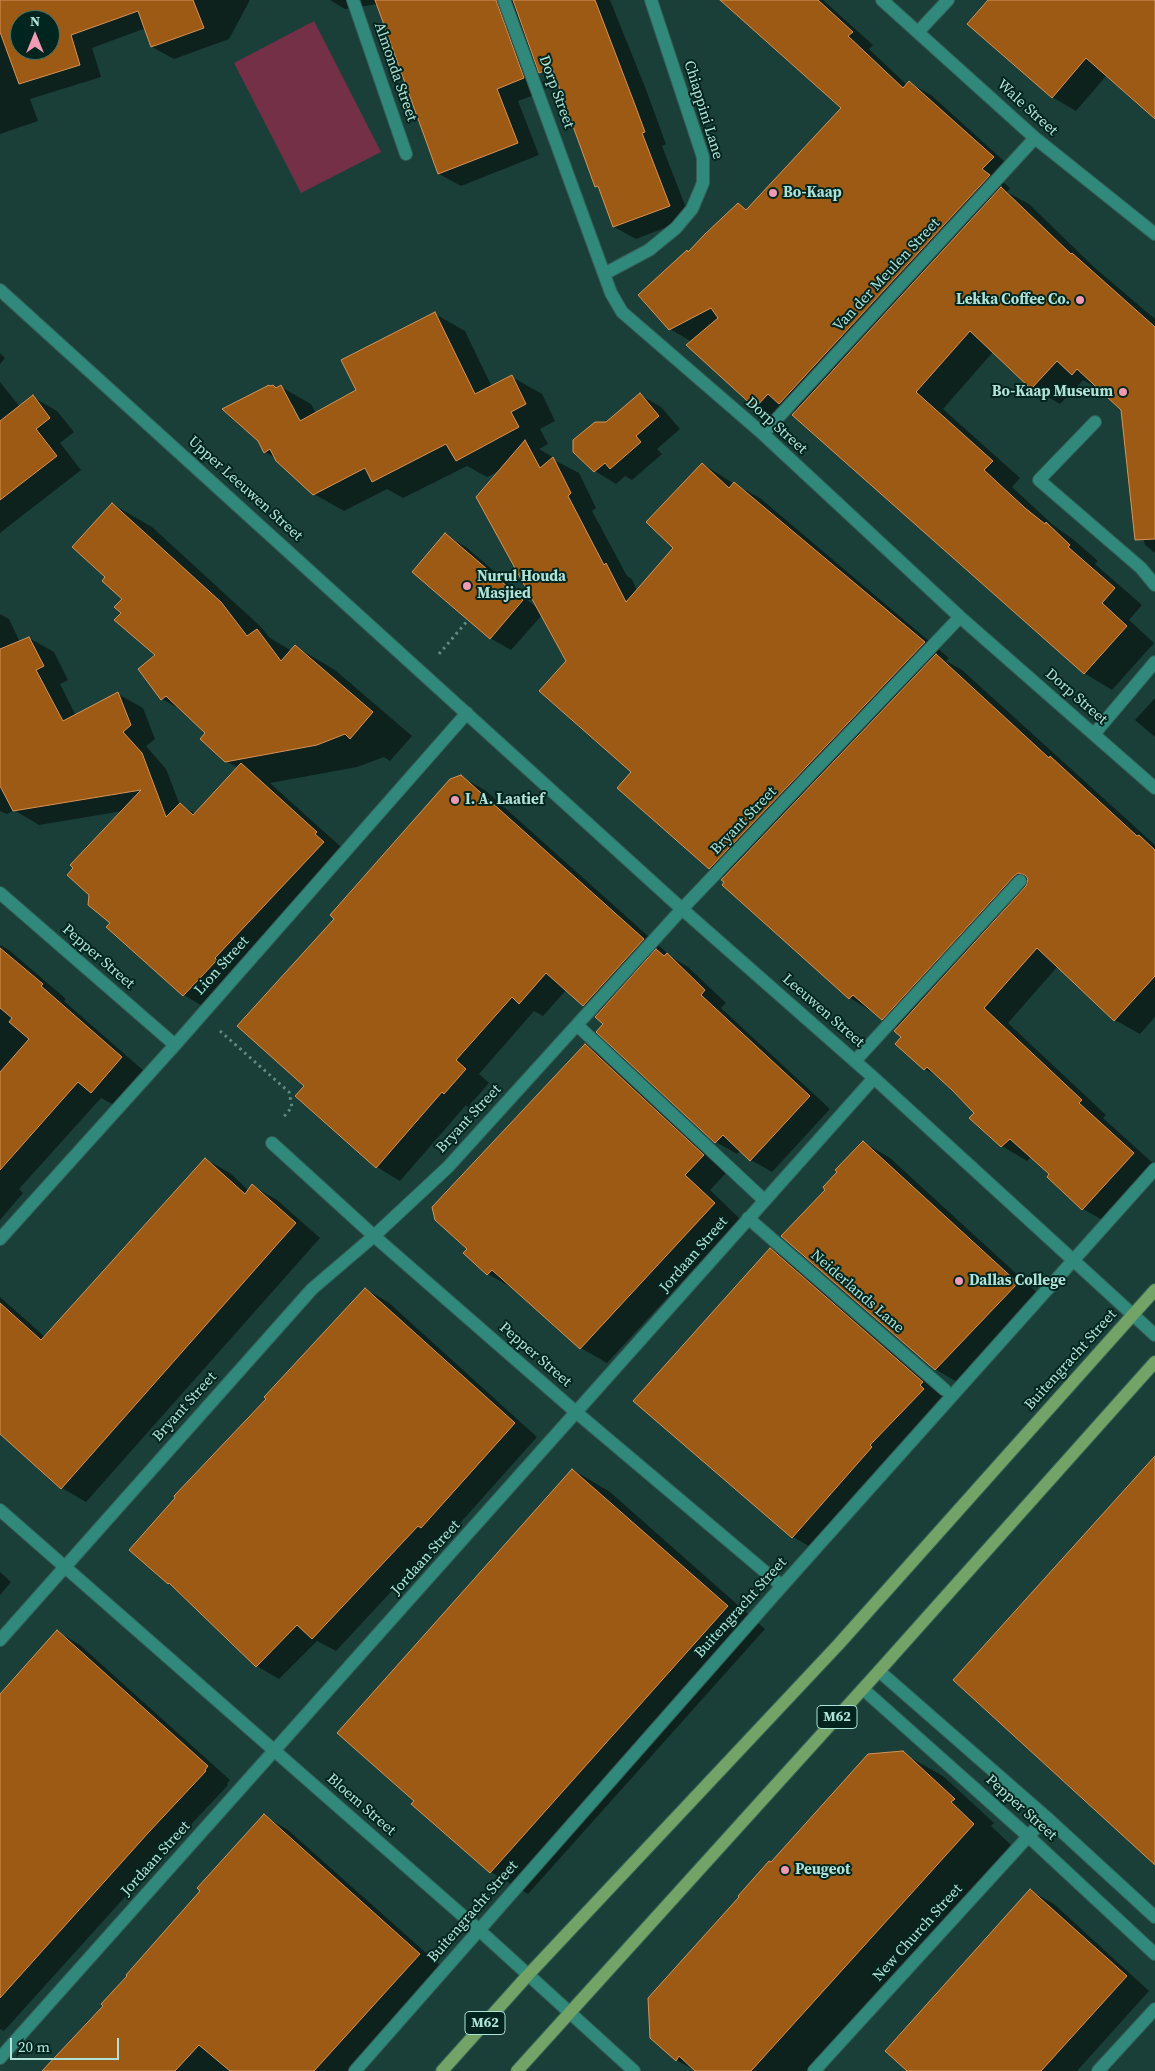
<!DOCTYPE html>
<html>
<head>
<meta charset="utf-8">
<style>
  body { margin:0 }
  #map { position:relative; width:1155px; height:2071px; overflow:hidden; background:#1a3f38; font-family:"Source Serif 4",serif }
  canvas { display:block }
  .north { position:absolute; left:10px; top:10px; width:50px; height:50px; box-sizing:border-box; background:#00251f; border:1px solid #467169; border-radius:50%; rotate:0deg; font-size:14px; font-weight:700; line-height:20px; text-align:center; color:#b0e3d8 }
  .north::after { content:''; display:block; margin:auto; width:18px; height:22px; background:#f09ab4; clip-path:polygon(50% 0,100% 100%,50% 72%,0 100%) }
  .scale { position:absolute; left:10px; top:2038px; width:109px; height:22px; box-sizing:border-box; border:2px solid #b0e3d8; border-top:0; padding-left:6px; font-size:15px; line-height:18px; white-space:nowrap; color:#b0e3d8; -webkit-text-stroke:4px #00251f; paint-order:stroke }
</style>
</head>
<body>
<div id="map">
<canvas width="1155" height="2071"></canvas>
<div class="north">N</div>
<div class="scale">20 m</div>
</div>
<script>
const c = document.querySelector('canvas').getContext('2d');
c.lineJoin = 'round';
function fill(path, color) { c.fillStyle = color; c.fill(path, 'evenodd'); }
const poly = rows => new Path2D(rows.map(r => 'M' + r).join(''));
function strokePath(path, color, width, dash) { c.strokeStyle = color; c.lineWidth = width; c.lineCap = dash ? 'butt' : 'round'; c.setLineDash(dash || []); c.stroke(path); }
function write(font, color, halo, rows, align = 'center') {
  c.font = font + ' "Source Serif 4",serif'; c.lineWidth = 4; c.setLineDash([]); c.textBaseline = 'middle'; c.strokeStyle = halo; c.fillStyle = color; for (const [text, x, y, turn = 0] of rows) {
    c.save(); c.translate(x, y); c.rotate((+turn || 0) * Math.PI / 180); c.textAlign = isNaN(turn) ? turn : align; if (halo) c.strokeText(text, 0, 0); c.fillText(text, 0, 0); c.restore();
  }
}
fill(poly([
  [314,21,381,152,301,193,234,63]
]), '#733047');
fill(poly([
  [0,0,250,0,229,39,174,59,152,47,146,28,92,48,101,77,30,99,38,121,0,134],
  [20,20,50,20,50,50,20,50],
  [330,0,610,0,645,87,666,144,662,146,690,218,636,239,614,227,600,188,596,186,558,82,537,70,545,91,518,101,539,155,461,186,439,174,378,4,345,9],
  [723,0,823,0,873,45,869,49,907,85,909,83,931,95,1014,170,1003,182,1010,188,1007,192,1029,204,1095,268,1155,319,1155,553,1145,545,1132,500,1122,410,1101,390,1083,380,1060,404,1032,388,993,352,943,409,1020,478,1012,487,1053,525,1074,540,1098,561,1095,564,1142,605,1129,620,1154,643,1112,690,1084,673,796,412,788,408,778,420,756,407,688,345,692,342,670,329,689,253,738,204,748,210,843,108],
  [990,0,1155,0,1155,118,1107,75,1076,111,1052,97],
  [435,314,465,331,492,387,512,377,542,394,555,421,540,429,548,444,539,449,551,456,552,459,579,473,596,508,592,511,627,576,632,579,637,591,675,548,703,464,734,484,760,498,949,658,946,661,962,670,1155,845,1155,1017,1140,1034,1115,1020,1058,966,1008,1023,1106,1115,1103,1118,1155,1165,1108,1223,1083,1209,1051,1174,1031,1157,1027,1161,1002,1146,971,1118,976,1113,942,1079,925,1069,897,1044,903,1037,898,1028,850,998,725,877,710,868,633,772,542,615,511,650,490,638,445,535,466,547,538,609,501,470,487,477,467,466,403,498,387,489,344,511,314,494,277,459,265,452,271,387,273,386,278,389,281,387,311,404,316,414,358,391],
  [290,405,293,405,304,426,302,427],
  [0,353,5,358,0,364],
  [0,382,20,407,33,397,57,411,74,432,60,443,81,470,0,533],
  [640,395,661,407,680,429,657,449,662,454,632,480,625,476,616,484,595,471,607,423],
  [112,504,152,527,260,626,270,638,292,651,296,647,335,670,412,736,390,761,384,757,357,767,270,783,341,847,339,849,348,857,209,1010,184,995,108,927,112,923,123,811,39,825,14,810,7,814,0,811,0,614,9,619,20,642,29,638,54,652,68,680,60,684,76,716,118,694,143,708,155,739,146,746,166,769,180,805,196,814,238,768,226,761,207,733,185,712,162,699,157,655,122,612,123,599,107,577],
  [1155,698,1155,737,1135,720],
  [461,777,485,790,667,953,666,954,688,967,726,1003,721,1008,830,1109,772,1172,751,1160,741,1150,737,1154,716,1142,599,1014,584,1005,566,990,543,1016,534,1011,479,1074,489,1083,468,1107,466,1105,400,1181,377,1167,306,1086],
  [0,945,9,950,66,999,64,1001,145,1072,116,1106,101,1098,19,1189,23,1193,0,1220],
  [585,1045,611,1060,729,1170,710,1190,740,1219,607,1363,581,1348,514,1289,488,1274],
  [863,1142,890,1158,1044,1299,962,1385,935,1369,827,1190],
  [205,1159,230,1173,249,1191,253,1186,277,1200,320,1238,86,1502,62,1488,0,1433,0,1297,45,1337],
  [770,1249,798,1265,951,1399,899,1464,821,1553,793,1537,635,1401],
  [365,1289,388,1302,537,1437,445,1540,441,1538,336,1651,317,1641,279,1679,257,1666,168,1583,177,1497],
  [573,1470,610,1492,765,1629,528,1894,491,1872,413,1803],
  [0,1572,11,1582,0,1595],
  [58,1632,80,1645,230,1780,227,1784,228,1785,171,1846,4,2031,0,2029,0,1695],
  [902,1753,943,1776,994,1823,991,1826,1014,1848,812,2071,696,2071,676,2060,741,1897,771,1863],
  [264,1816,288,1830,443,1968,350,2071,44,2071,105,2006],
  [1031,1891,1054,1904,1149,1991,1077,2071,909,2071]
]), '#0007');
const building = poly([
  [0,0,193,0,204,28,151,47,138,11,71,35,80,65,19,84,0,32,0,0],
  [20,20,50,20,50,50,20,50,20,20],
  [375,0,496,0,524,78,497,89,518,143,438,174,375,0],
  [513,0,595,0,635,105,645,132,642,133,670,206,613,227,598,186,595,187,552,68,539,73,513,0],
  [720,0,818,0,853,32,848,36,903,88,909,81,994,157,982,169,990,175,779,404,768,394,755,408,686,345,718,318,711,308,669,330,638,295,687,250,688,252,705,234,738,203,746,210,841,108,720,0],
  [988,0,1155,0,1155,119,1086,58,1052,98,967,24,988,0],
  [1001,187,1071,254,1072,253,1155,327,1155,539,1135,540,1121,410,1077,369,1072,375,1057,361,1031,389,970,331,916,392,993,461,984,470,1025,508,1045,524,1046,522,1070,545,1068,547,1115,588,1102,603,1127,626,1084,674,792,415,1001,187],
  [435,312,475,394,512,375,526,404,511,412,519,427,456,461,446,444,372,482,365,468,313,495,276,461,270,449,264,453,258,441,222,409,269,385,270,386,273,385,276,388,281,385,300,421,356,390,341,360,435,312],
  [640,393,659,416,636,436,641,442,610,469,605,463,594,472,573,452,573,440,595,422,606,422,640,393],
  [33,395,50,418,36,429,57,456,0,500,0,421,33,395],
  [525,440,540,468,553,457,571,493,568,496,604,565,606,563,626,602,673,548,646,522,702,463,729,488,734,482,925,642,709,869,617,788,631,772,539,691,566,661,476,497,525,440],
  [112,503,221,602,247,636,257,629,281,661,295,645,373,712,350,739,345,734,317,745,225,762,200,739,205,733,166,696,161,700,138,669,155,655,114,620,121,613,114,607,122,599,102,581,105,577,72,547,112,503],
  [445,533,523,600,490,639,412,572,445,533],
  [29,637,44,666,36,670,63,721,118,692,131,725,123,732,142,753,166,817,180,803,193,815,241,763,317,832,315,834,324,842,215,958,217,960,183,996,106,927,110,923,88,905,89,895,67,875,73,868,70,865,141,790,13,811,0,786,0,649,29,637],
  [936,654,1049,758,1050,756,1137,836,1139,835,1155,850,1155,976,1114,1021,1037,948,984,1008,1082,1100,1079,1103,1134,1153,1082,1210,1047,1177,1049,1174,1010,1139,1001,1147,969,1118,974,1113,952,1090,927,1067,924,1070,895,1044,901,1037,894,1031,1026,886,1028,879,1025,875,1018,873,1014,876,882,1020,853,995,849,999,722,885,724,882,721,880,936,654],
  [461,775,644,939,583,1006,546,973,519,1004,512,997,456,1060,466,1069,444,1094,442,1092,376,1168,295,1096,304,1086,237,1026,334,919,330,915,450,779,461,775],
  [0,948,43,984,41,986,122,1057,91,1093,78,1082,0,1170,0,1072,29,1039,9,1022,12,1018,0,1008,0,948],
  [656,949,664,956,667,953,705,990,701,995,810,1096,750,1161,723,1135,715,1143,596,1032,603,1024,595,1017,656,949],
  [585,1044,704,1155,685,1175,715,1203,580,1349,492,1270,487,1275,463,1253,467,1249,435,1220,432,1207,585,1044],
  [863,1141,1018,1283,935,1370,781,1236,825,1190,823,1187,837,1172,835,1170,863,1141],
  [205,1158,245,1194,252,1184,296,1223,61,1489,0,1434,0,1303,41,1340,205,1158],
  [770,1248,923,1382,920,1385,924,1389,870,1445,872,1447,792,1538,633,1401,770,1248],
  [365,1288,515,1423,421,1528,418,1526,312,1639,297,1625,256,1667,169,1583,168,1584,129,1550,175,1498,174,1496,266,1399,264,1397,365,1288],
  [1155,1456,1155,1865,953,1680,1155,1456],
  [572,1469,728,1606,490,1873,411,1804,414,1801,337,1733,572,1469],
  [57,1630,208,1766,205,1770,206,1771,148,1833,0,1998,0,1694,57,1630],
  [903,1751,955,1799,951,1802,974,1824,751,2071,695,2071,679,2056,676,2061,650,2038,648,1998,739,1897,738,1896,769,1861,771,1862,868,1754,903,1751],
  [264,1814,420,1954,314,2071,230,2071,199,2045,175,2071,42,2071,103,2006,101,2004,127,1976,126,1975,200,1891,197,1888,264,1814],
  [1030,1889,1127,1976,1041,2071,907,2071,885,2051,1030,1889]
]);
fill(building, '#9c5a15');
strokePath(building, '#d5935a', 1);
const minor = poly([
  [353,0,406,154],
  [504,0,611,293,622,312,763,434,960,617,1155,788],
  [882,0,1035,138,1155,234],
  [918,32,948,0],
  [604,274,649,250,676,228,692,209,703,183,703,157,651,0],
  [0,290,682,909,874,1078,1155,1335],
  [1095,422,1039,480,1141,568,1155,585],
  [763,434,1035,138],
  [1094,734,1155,662],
  [0,893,175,1045],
  [578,1026,764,1200],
  [855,1061,1020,881],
  [272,1143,374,1236,577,1413,782,1586],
  [748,1218,945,1390],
  [0,1239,175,1045,467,713],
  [0,1510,479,1930,634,2071],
  [0,1640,312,1289,374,1236,448,1167,682,909,960,617],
  [879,1671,1046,1817,1155,1917],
  [863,1689,1028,1836,1155,1954],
  [0,2058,874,1078],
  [355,2071,782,1586,1155,1169],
  [814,2071,1046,1817],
  [1098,2071,1155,2009]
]);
const major = poly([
  [442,2071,528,1975,838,1645,1155,1290],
  [517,2071,879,1671,1155,1362]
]);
strokePath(minor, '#355e56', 14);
strokePath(major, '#355e56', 14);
strokePath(poly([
  [439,654,468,620],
  [220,1031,289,1092,292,1107,282,1119]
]), '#608b82', 3, [2.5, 4]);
strokePath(minor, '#30897b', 12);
strokePath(major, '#73a366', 12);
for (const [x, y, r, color] of [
  [773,193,5,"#f09ab4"],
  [1080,300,5,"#f09ab4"],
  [1123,392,5,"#f09ab4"],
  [467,586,5,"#f09ab4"],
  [455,800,5,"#f09ab4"],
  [959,1281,5,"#f09ab4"],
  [785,1870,5,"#f09ab4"]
]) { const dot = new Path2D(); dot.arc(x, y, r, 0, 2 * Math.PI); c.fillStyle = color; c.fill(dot); strokePath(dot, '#00251f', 2); }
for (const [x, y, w] of [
  [837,1717,40],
  [485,2023,40]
]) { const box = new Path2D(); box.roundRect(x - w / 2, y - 11.5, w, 23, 4); c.fillStyle = '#00251f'; c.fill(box); strokePath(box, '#b0e3d8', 1); }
write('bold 14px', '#b0e3d8', null, [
  ["M62",837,1717],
  ["M62",485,2023]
]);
write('15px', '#b0e3d8', '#00251f', [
  ["Almonda Street",395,72,71],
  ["Dorp Street",556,92,70],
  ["Wale Street",1027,108,42],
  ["Chiappini Lane",703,110,73],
  ["Van der Meulen Street",887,275,-47],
  ["Dorp Street",776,426,42],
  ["Upper Leeuwen Street",245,489,42],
  ["Dorp Street",1076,697,41],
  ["Bryant Street",744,821,-46],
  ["Pepper Street",98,957,41],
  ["Lion Street",222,966,-48],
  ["Leeuwen Street",823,1011,41],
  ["Bryant Street",469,1119,-47],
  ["Jordaan Street",694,1255,-49],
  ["Neiderlands Lane",857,1292,41],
  ["Pepper Street",535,1355,41],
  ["Buitengracht Street",1071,1360,-48],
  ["Bryant Street",185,1407,-48],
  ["Jordaan Street",426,1558,-48],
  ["Buitengracht Street",741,1608,-48],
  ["Bloem Street",361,1805,41],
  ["Pepper Street",1021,1808,42],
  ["Jordaan Street",156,1859,-48],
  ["Buitengracht Street",473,1912,-49],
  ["New Church Street",918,1933,-48]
]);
write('bold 15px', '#b0e3d8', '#00251f', [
  ["Bo-Kaap",783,193],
  ["Lekka Coffee Co.",1070,300,"right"],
  ["Bo-Kaap Museum",1113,392,"right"],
  ["Nurul Houda",477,577],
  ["Masjied",477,594],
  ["I. A. Laatief",465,800],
  ["Dallas College",969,1281],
  ["Peugeot",795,1870]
], 'left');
</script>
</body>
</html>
